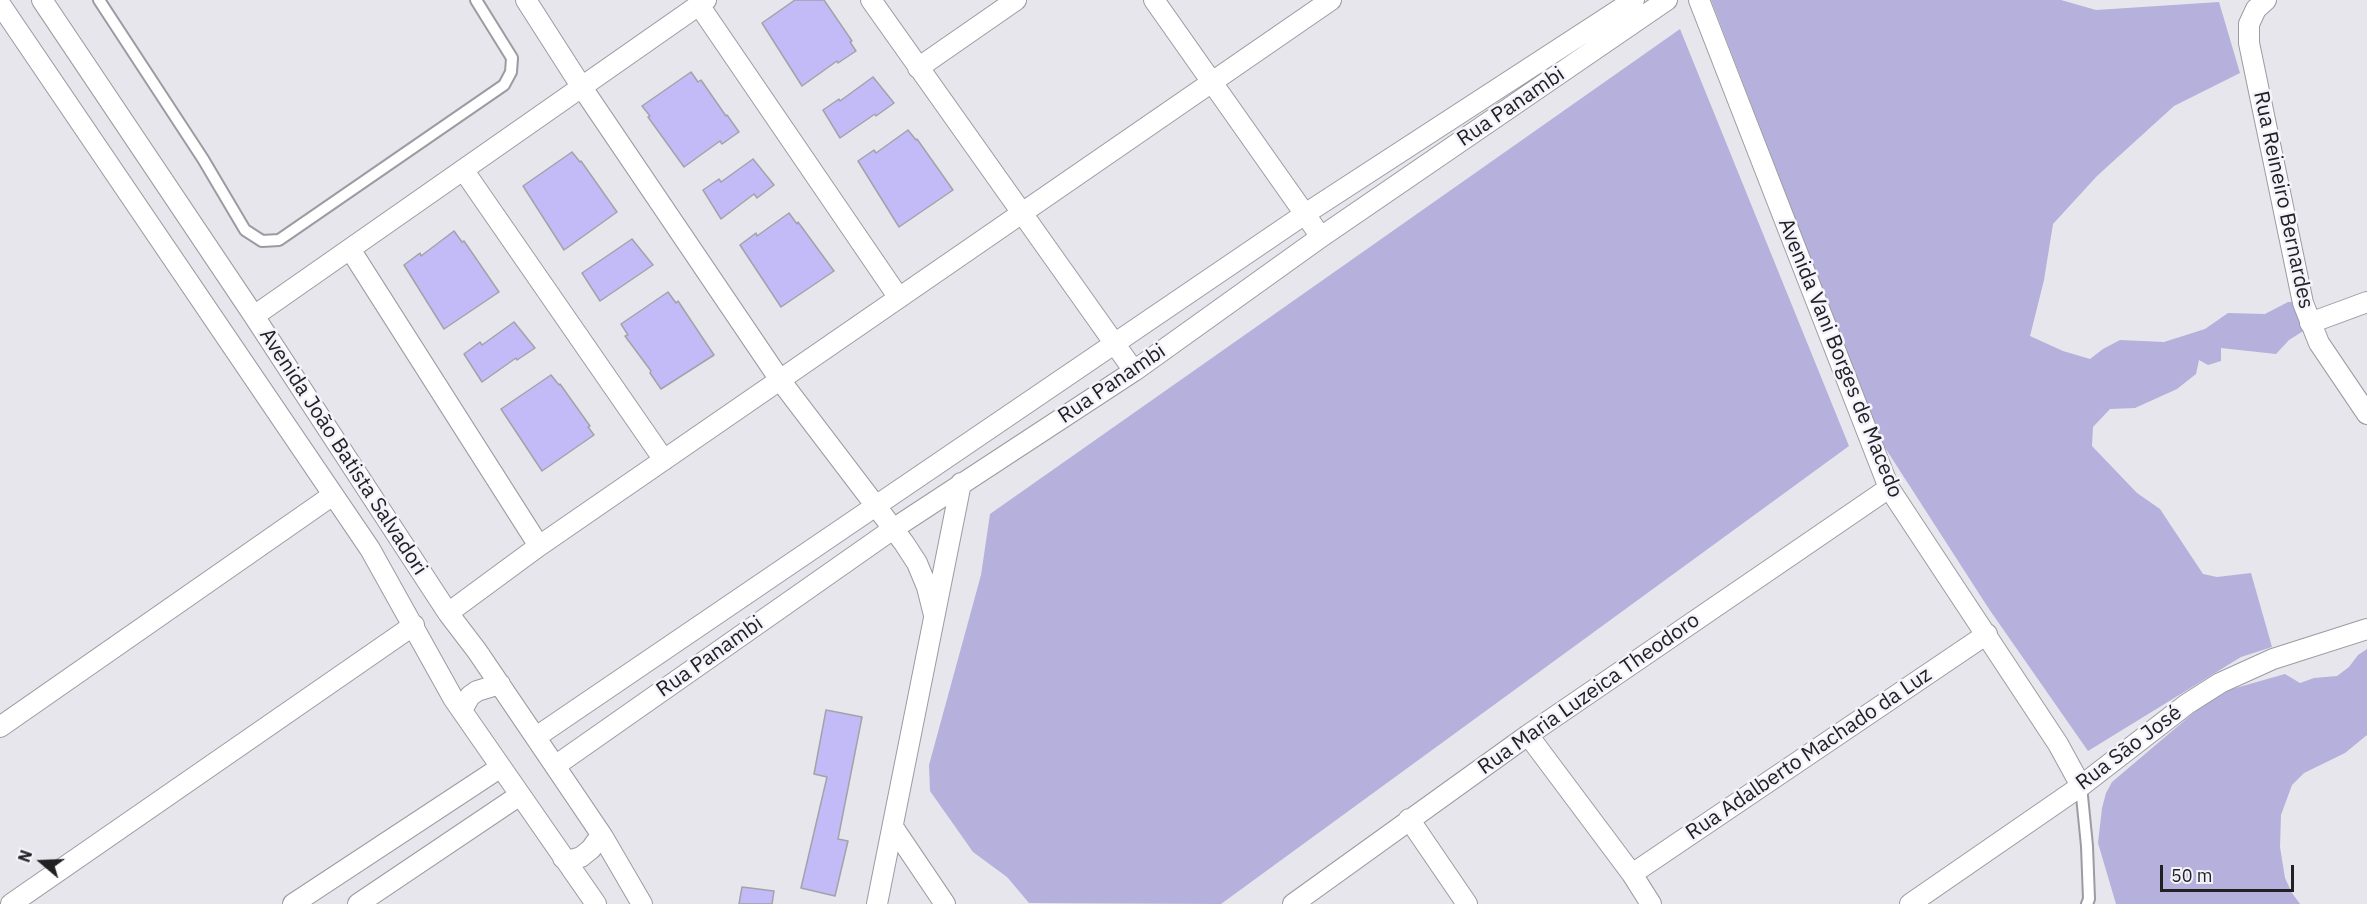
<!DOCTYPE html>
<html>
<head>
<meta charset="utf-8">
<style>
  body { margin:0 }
  #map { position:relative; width:2367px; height:904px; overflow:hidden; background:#e7e6ed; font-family:"IBM Plex Sans",sans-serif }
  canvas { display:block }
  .north { position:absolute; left:12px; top:832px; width:60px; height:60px; -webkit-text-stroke:4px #f4f3fb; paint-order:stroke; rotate:289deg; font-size:16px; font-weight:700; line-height:24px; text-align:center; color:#212123 }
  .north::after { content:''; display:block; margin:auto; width:21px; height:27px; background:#212123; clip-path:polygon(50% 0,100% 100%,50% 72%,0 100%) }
  .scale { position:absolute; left:2160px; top:865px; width:134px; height:27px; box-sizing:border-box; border:3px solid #212123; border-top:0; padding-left:8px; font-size:18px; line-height:21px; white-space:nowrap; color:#212123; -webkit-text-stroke:4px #f4f3fb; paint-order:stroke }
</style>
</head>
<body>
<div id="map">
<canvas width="2367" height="904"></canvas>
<div class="north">N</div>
<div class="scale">50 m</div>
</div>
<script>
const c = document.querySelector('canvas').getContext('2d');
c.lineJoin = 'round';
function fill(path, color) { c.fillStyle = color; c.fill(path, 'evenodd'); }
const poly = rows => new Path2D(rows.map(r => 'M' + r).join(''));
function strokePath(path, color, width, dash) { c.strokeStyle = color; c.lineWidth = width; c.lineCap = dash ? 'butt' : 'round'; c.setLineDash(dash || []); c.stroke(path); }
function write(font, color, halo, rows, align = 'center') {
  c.font = font + ' "IBM Plex Sans",sans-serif'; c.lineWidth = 5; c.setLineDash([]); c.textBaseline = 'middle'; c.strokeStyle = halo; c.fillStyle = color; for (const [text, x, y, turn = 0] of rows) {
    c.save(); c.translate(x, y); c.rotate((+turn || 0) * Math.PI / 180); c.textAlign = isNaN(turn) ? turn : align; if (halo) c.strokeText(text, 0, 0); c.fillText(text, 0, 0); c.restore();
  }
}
fill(poly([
  [1711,0,2061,0,2096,10,2219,2,2240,73,2174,106,2097,176,2053,224,2044,280,2030,336,2063,351,2090,359,2103,349,2120,340,2164,342,2205,329,2228,313,2265,314,2288,302,2297,302,2305,330,2289,340,2276,354,2221,348,2221,361,2208,365,2199,360,2196,374,2177,389,2135,408,2110,409,2093,427,2092,446,2137,493,2160,509,2203,574,2217,577,2251,573,2272,647,2241,657,2088,751,1989,609,1882,443],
  [1680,29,1849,446,1221,904,1029,903,1007,877,973,852,930,791,929,765,981,575,990,514],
  [2367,649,2367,735,2345,753,2304,773,2292,785,2281,815,2280,847,2285,878,2292,893,2300,904,2116,904,2098,843,2102,808,2106,793,2112,782,2204,704,2232,689,2285,674,2300,683,2314,678,2337,676,2349,667,2358,655]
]), '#b5b0dc');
const building = poly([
  [795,0,824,0,852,41,850,42,856,51,838,63,837,61,802,86,762,23,795,0],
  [691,72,698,82,701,80,726,116,727,115,739,132,722,144,720,141,684,167,648,117,650,116,642,106,691,72],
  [873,77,894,103,876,116,875,114,840,138,823,110,839,99,840,101,873,77],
  [908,130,916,140,917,139,953,190,899,227,858,161,874,150,876,153,908,130],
  [572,152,580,162,581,161,617,212,564,250,523,186,572,152],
  [753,159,774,185,757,198,754,194,721,219,703,190,719,179,721,182,753,159],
  [789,213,797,224,798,222,834,271,781,307,740,245,756,233,757,236,789,213],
  [454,231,462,242,464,241,499,292,444,329,404,265,420,253,421,256,454,231],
  [632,239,653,265,600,301,582,273,632,239],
  [668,292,676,303,678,301,714,355,661,389,650,373,651,371,625,336,628,335,621,324,668,292],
  [514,322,535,348,517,360,516,358,482,382,464,354,480,342,482,345,514,322],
  [551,375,559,385,560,384,590,426,588,427,594,435,542,471,501,409,551,375],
  [826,710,862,717,838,839,848,841,835,896,801,888,827,777,814,774,826,710],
  [742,887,774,891,772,904,739,904,742,887]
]);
fill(building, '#c3bbf7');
strokePath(building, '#a3a2a9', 1.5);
const service = poly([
  [99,0,203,159,245,230,262,241,279,240,504,85,511,72,512,58,476,0],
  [2081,786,2087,846,2089,899,2087,904]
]);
const minor = poly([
  [42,0,254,316,448,613,477,651,555,766,603,837,642,904],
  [526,0,581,86,780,380,904,543,917,563,927,587,934,615],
  [871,0,1134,371],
  [1154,0,1321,237],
  [1699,0,1889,488,2058,744,2081,786],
  [2266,0,2256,9,2249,24,2249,43,2303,303,2319,343,2367,414],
  [0,4,370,549,453,698,596,904],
  [699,5,899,298],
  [918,68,1016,0],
  [464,171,664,460],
  [350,249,539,546],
  [254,316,706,0],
  [2310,323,2367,302],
  [448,613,539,546,1331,0],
  [462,710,470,696,477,691,500,684],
  [0,727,333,495],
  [1528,735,1632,874,1651,904],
  [536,737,1305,214,1634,0],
  [555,766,893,529,1134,371,1321,237,1667,0],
  [1409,819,1467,904],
  [893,827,945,904],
  [563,858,571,860,581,857,591,849,601,835],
  [1632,874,1987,634],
  [11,904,414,625],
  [293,904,501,767],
  [358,904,520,795],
  [877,904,961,483],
  [1293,904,1528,735,1889,488],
  [1910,904,2081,786,2187,704,2220,683,2273,659,2367,629]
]);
strokePath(service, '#9b9ba2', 14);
strokePath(minor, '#9b9ba2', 22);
strokePath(service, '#fff', 10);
strokePath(minor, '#fff', 20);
write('21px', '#212123', '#f4f3fb', [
  ["Rua Panambi",1511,107,-34],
  ["Rua Reineiro Bernardes",2283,200,78],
  ["Avenida Vani Borges de Macedo",1840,358,68],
  ["Rua Panambi",1112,384,-34],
  ["Avenida João Batista Salvadori",343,452,57],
  ["Rua Panambi",710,657,-35],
  ["Rua Maria Luzeica Theodoro",1589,694,-35],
  ["Rua São José",2129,748,-37],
  ["Rua Adalberto Machado da Luz",1809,754,-34]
]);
</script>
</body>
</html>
